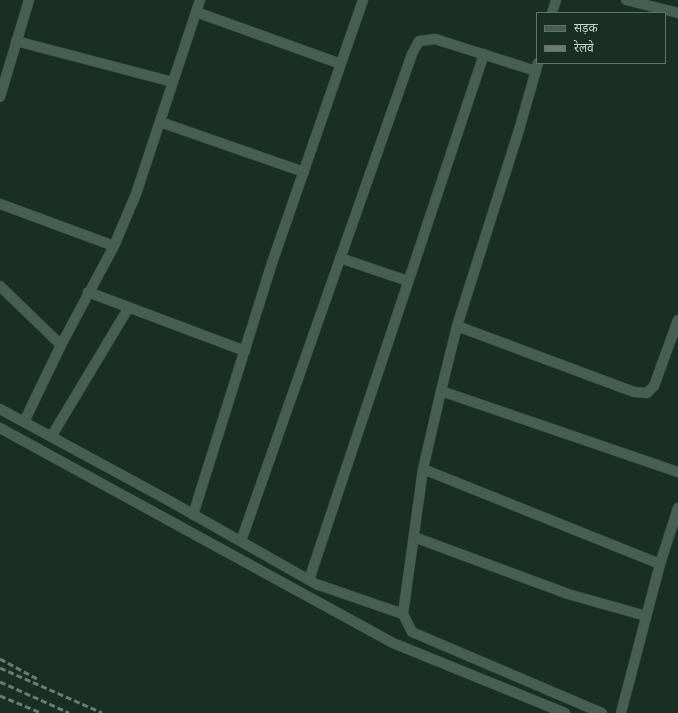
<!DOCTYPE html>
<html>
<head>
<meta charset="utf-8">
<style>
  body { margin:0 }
  #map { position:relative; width:678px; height:713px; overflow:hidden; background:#192f24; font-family:"PT Sans Narrow","Noto Sans Devanagari",sans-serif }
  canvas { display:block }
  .legend { position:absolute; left:536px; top:12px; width:130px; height:52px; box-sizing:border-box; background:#192f24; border:1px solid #607269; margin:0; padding:5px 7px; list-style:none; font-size:12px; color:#cad7d0 }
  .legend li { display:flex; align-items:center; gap:8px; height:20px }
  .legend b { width:20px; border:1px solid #607269 }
</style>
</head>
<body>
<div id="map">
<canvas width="678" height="713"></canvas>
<ul class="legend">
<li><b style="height:5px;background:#475f52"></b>सड़क</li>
<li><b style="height:5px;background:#697b72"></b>रेलवे</li>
</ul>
</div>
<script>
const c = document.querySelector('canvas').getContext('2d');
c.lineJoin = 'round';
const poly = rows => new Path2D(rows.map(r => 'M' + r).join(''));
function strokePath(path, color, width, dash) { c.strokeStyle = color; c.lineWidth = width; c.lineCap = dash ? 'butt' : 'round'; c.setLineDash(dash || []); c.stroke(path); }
const minor = poly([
  [626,0,678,13],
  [196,12,341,64],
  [552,13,556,0],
  [16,41,173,82],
  [0,97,29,0],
  [160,122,304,172],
  [0,204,114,246],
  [340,258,408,281],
  [0,286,61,345],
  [88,292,245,351],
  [457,326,634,392,647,393,654,386,678,320],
  [441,391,678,472],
  [0,409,166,499,316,584,403,614,412,632,602,713],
  [24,422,61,345,114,246,136,194,200,0],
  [0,428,393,643,565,713],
  [51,437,129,307],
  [423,469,660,564],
  [193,515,272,263,363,0],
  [414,537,568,594,646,616],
  [241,541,412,54,419,41,435,39,536,71],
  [309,580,484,54],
  [403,614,423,469,441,391,457,326,519,130,538,63],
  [621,713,660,564,678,508]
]);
strokePath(minor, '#374940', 11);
strokePath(minor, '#475f52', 10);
strokePath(poly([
  [0,659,37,679],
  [0,668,102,713],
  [0,682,69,713],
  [0,696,41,713]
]), '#697b72', 3, [6, 3]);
</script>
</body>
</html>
